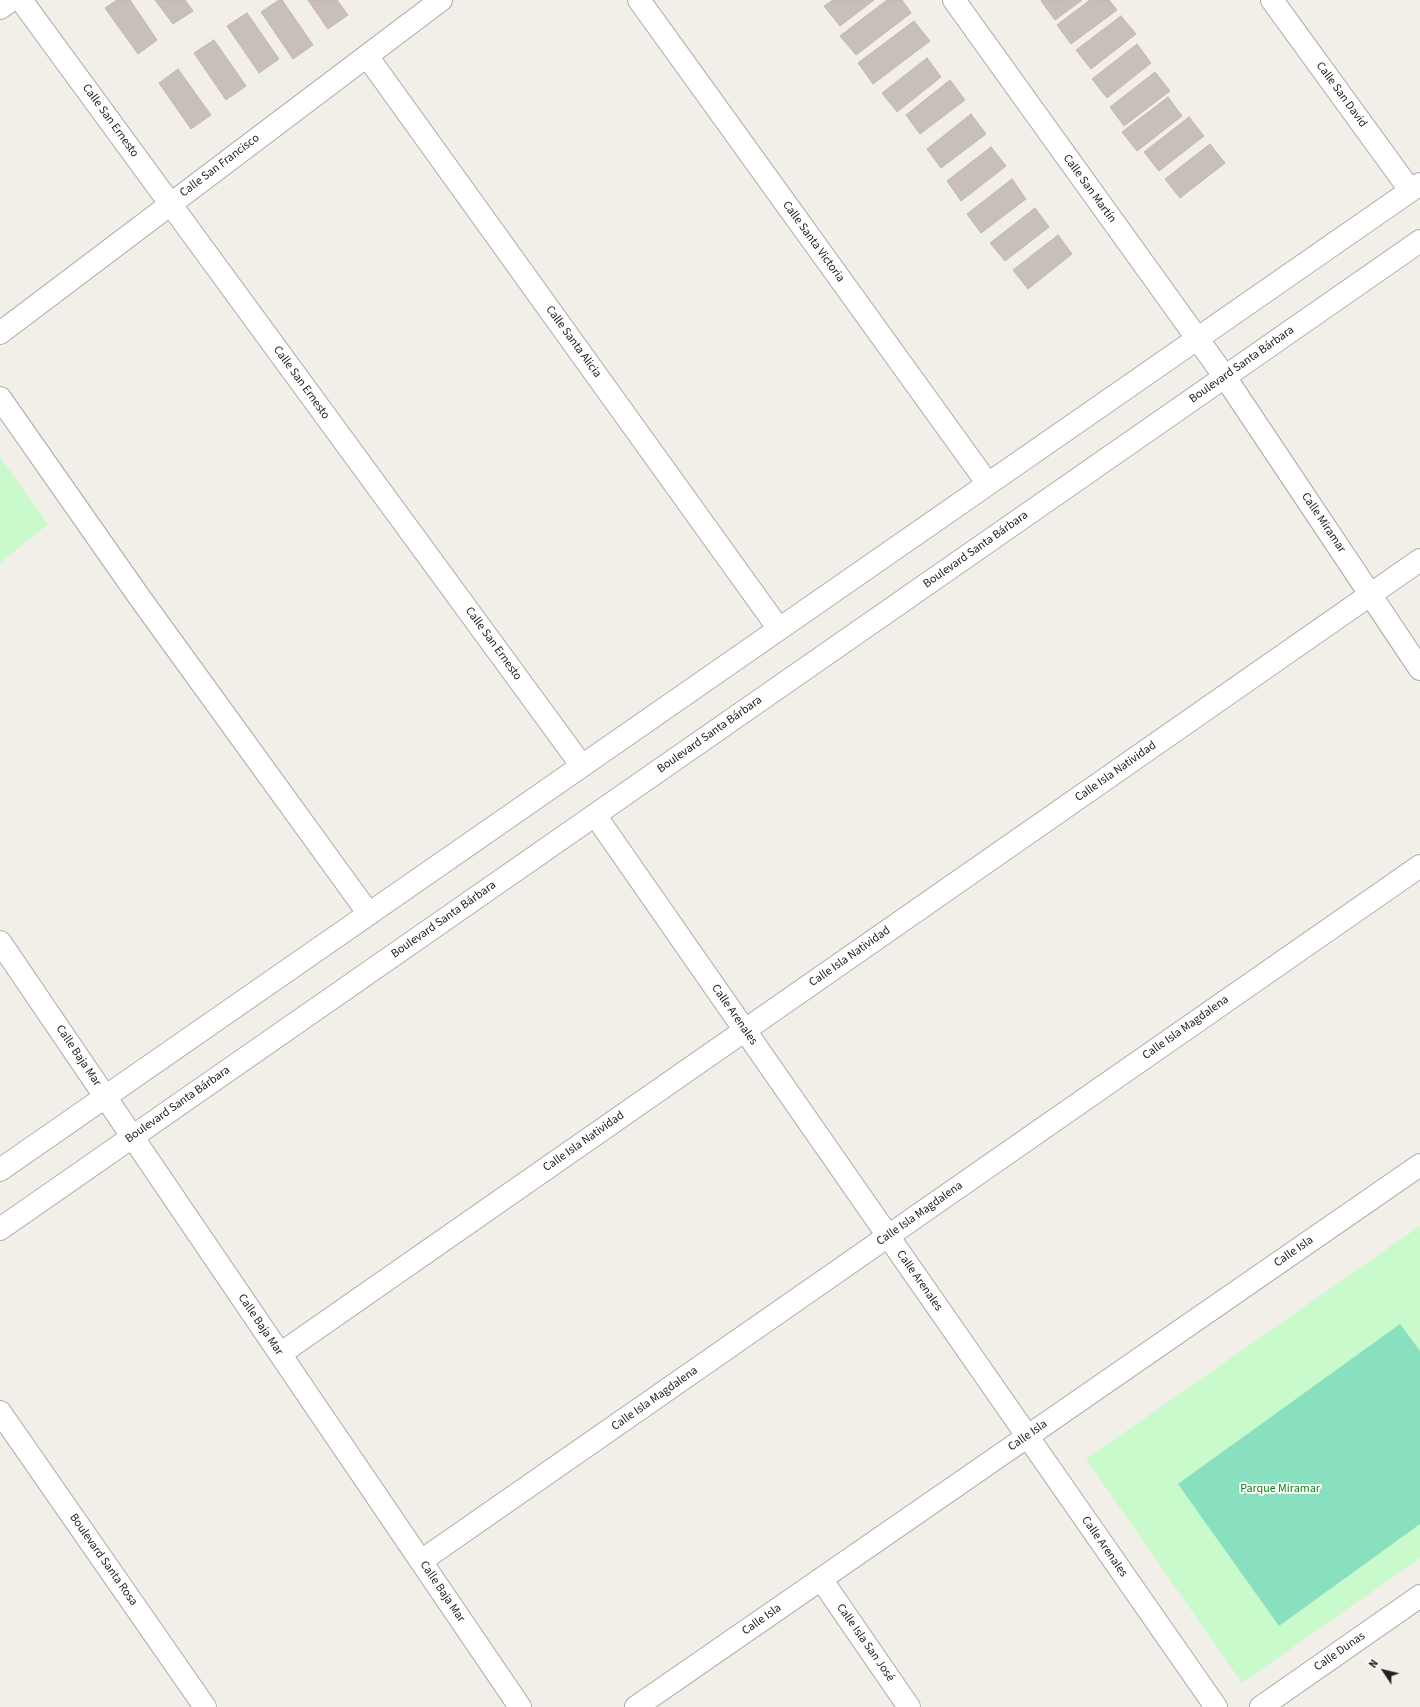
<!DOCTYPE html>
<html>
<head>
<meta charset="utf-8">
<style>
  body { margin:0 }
  #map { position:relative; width:1420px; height:1707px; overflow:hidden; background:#f2efe9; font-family:"Source Sans 3",sans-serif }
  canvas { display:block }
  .north { position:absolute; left:1364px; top:1651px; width:40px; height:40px; -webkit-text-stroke:3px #fff; paint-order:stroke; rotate:305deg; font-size:11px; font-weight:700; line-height:16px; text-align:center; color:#222 }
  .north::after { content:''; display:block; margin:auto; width:14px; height:18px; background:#222; clip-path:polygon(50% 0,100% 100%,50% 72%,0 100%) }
</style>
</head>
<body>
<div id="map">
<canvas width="1420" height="1707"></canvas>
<div class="north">N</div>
</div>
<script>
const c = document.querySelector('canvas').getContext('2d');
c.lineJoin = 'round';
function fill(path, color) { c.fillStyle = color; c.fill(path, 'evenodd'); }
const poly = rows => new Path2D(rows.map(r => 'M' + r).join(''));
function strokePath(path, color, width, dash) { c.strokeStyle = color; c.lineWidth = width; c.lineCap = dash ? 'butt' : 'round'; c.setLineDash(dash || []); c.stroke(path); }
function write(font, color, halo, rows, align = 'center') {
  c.font = font + ' "Source Sans 3",sans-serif'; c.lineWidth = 4; c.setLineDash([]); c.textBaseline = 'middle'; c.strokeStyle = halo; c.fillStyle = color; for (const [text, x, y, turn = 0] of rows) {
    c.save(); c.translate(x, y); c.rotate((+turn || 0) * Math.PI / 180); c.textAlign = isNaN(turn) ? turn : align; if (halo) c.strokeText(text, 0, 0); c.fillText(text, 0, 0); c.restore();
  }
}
fill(poly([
  [0,457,48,524,0,563],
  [1420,1226,1420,1558,1242,1683,1086,1459]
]), '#c8facc');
fill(poly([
  [1400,1324,1420,1351,1420,1524,1279,1626,1178,1484]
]), '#88e0be');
const building = poly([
  [117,0,130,0,157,40,138,54,105,8,117,0],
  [155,0,185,0,193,11,173,24,155,0],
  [279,0,282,0,313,45,293,59,261,12,279,0],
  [308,0,337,0,348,15,328,29,308,0],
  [833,0,874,0,840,26,824,6,833,0],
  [887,0,902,0,911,13,856,55,840,36,887,0],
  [1042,0,1082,0,1055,20,1041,1,1042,0],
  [1090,0,1109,0,1117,10,1071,44,1057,25,1090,0],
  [247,13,279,59,259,73,227,26,247,13],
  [1121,16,1136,34,1091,69,1076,50,1121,16],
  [914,21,930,41,873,84,858,63,914,21],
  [214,40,246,86,226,100,194,53,214,40],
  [1137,44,1151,63,1107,98,1092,79,1137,44],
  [927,58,941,77,897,112,882,93,927,58],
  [178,69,211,115,191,129,159,83,178,69],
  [1155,72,1170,91,1124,126,1110,107,1155,72],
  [950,80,965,100,920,134,906,115,950,80],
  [1168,97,1182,116,1137,151,1122,132,1168,97],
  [971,114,986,134,941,168,927,149,971,114],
  [1189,117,1204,136,1159,171,1144,152,1189,117],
  [1210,144,1225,163,1180,198,1165,179,1210,144],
  [991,147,1006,166,961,201,947,181,991,147],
  [1012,179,1026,199,981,233,967,214,1012,179],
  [1035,208,1049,227,1005,261,990,243,1035,208],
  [1058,235,1072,254,1028,289,1013,270,1058,235]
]);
fill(building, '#c7bfb8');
strokePath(building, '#c4b6ab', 1);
const minor = poly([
  [21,0,582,766],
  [639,0,988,484],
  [954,0,1225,377,1420,669],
  [1272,0,1410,190],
  [0,8,11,0],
  [367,56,779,629],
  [0,333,441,0],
  [0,398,140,598,369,914],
  [595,815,1216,1707],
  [0,942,520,1707],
  [0,1170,1420,184],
  [0,1229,1420,241],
  [280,1354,1420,560],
  [0,1412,205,1707],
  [421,1561,1420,866],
  [821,1579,909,1707],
  [636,1707,1420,1165],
  [1261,1707,1420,1596]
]);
strokePath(minor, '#a9a9a9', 24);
strokePath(minor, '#fff', 22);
write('12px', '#222', '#fff', [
  ["Calle San David",1341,95,54],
  ["Calle San Ernesto",110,121,54],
  ["Calle San Francisco",220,166,-37],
  ["Calle San Martín",1089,189,54],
  ["Calle Santa Victoria",813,242,54],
  ["Calle Santa Alicia",573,342,54],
  ["Boulevard Santa Bárbara",1242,365,-35],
  ["Calle San Ernesto",301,383,54],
  ["Calle Miramar",1323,523,56],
  ["Boulevard Santa Bárbara",976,550,-35],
  ["Calle San Ernesto",493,644,54],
  ["Boulevard Santa Bárbara",710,735,-35],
  ["Calle Isla Natividad",1116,772,-35],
  ["Boulevard Santa Bárbara",444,920,-35],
  ["Calle Isla Natividad",850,957,-35],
  ["Calle Arenales",734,1015,55],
  ["Calle Isla Magdalena",1186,1028,-35],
  ["Calle Baja Mar",78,1056,56],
  ["Boulevard Santa Bárbara",178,1105,-35],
  ["Calle Isla Natividad",584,1142,-35],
  ["Calle Isla Magdalena",920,1214,-35],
  ["Calle Isla",1294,1252,-35],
  ["Calle Arenales",919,1281,55],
  ["Calle Baja Mar",260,1325,56],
  ["Calle Isla Magdalena",655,1399,-35],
  ["Calle Isla",1028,1436,-35],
  ["Calle Arenales",1104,1547,55],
  ["Boulevard Santa Rosa",103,1560,55],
  ["Calle Baja Mar",442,1592,56],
  ["Calle Isla",762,1620,-35],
  ["Calle Isla San José",865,1643,55],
  ["Calle Dunas",1340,1652,-35]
]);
write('12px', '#0c8416', '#fff', [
  ["Parque Miramar",1280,1489]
]);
</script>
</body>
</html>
